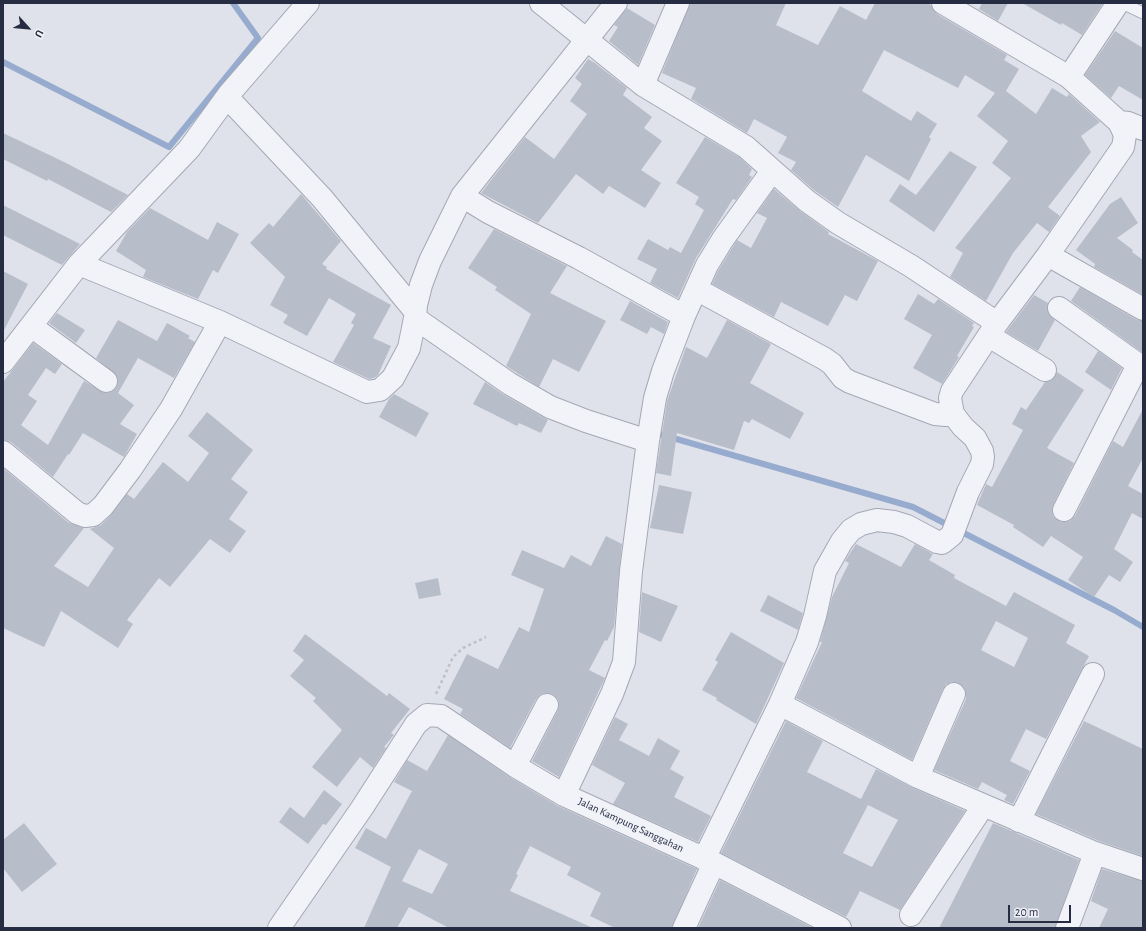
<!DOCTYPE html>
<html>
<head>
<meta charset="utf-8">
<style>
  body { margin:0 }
  #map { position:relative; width:1146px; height:931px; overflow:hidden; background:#dfe2ea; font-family:"Alegreya Sans",sans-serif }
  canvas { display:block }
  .frame { position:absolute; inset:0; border:4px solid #262d43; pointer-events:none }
  .north { position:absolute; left:8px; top:8px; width:40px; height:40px; -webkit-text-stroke:3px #eff1f7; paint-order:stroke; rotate:117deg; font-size:11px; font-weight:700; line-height:16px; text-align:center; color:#262d43 }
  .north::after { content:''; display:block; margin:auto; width:14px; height:18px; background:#262d43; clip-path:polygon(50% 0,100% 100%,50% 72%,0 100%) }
  .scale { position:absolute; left:1008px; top:905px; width:63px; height:18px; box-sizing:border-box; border:2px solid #262d43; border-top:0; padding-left:5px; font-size:12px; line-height:14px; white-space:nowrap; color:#262d43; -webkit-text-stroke:3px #eff1f7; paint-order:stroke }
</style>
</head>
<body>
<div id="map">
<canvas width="1146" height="931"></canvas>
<div class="frame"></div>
<div class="north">U</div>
<div class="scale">20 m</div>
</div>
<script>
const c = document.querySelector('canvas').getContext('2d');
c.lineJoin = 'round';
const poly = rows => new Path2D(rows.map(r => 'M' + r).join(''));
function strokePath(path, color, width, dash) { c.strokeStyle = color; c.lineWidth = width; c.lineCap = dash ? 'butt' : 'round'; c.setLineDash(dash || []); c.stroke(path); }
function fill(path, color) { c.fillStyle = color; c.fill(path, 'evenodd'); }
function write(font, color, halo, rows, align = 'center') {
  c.font = font + ' "Alegreya Sans",sans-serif'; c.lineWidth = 3; c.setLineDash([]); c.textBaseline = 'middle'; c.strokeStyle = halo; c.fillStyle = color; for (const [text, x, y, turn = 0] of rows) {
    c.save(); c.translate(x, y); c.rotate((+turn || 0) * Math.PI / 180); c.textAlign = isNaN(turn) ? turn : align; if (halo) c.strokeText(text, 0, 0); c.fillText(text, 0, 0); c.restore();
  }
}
strokePath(poly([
  [3,62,169,147,258,38,233,3],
  [659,434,913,507,1114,610,1143,627]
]), '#96abce', 6);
fill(poly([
  [690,3,786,3,776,25,818,45,840,6,866,20,875,3,927,3,931,5,937,14,1007,55,1004,60,1019,69,1006,91,1036,114,1052,88,1067,97,1069,94,1100,122,1081,136,1091,152,1048,207,1060,216,1049,232,1037,223,1013,253,986,301,950,277,963,253,955,248,1011,178,992,163,1008,141,977,116,995,93,965,75,958,88,884,50,862,91,911,121,917,111,937,124,929,137,931,139,909,181,866,155,838,207,815,191,791,170,796,162,778,153,787,137,754,119,747,133,691,99,696,88,662,73],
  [982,3,1008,3,998,21,979,9],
  [1022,3,1103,3,1082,35,1062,23,1061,25],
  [627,8,655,25,638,65,609,41,618,27,614,25],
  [1115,31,1143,48,1143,100,1119,86,1111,98,1085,75],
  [588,59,595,63,627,88,623,95,652,117,644,128,662,141,641,170,661,183,645,208,609,186,603,194,576,174,538,223,481,193,525,137,554,159,587,114,570,101,582,84,575,78],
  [3,133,62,161,128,195,111,212,48,179,47,181,3,159],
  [705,137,739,157,752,169,749,175,752,177,736,200,733,199,696,258,678,298,650,283,657,269,637,259,648,239,668,250,670,247,681,253,704,210,695,204,699,197,676,183],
  [950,151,977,167,934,232,889,201,900,184,916,195],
  [774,189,800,211,829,232,828,234,878,261,857,301,845,295,828,326,781,302,774,317,712,284,718,271,737,240,751,248,767,218,757,213],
  [301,194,341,241,322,264,327,267,326,269,391,305,373,338,391,346,378,375,374,378,369,379,333,362,354,325,351,323,356,314,329,298,307,336,283,323,288,315,270,305,285,277,250,243,269,223,273,227],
  [1121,197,1138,223,1117,238,1133,250,1132,252,1143,260,1143,295,1094,267,1095,264,1076,250,1110,204],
  [3,205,80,244,62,265,3,235],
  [150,208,208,240,217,222,239,234,218,273,213,270,198,299,143,277,146,270,116,251,127,232],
  [494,229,567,266,550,293,606,321,579,372,553,359,539,387,506,366,531,314,495,290,497,287,468,268],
  [3,271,28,284,3,332],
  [1080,287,1137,320,1143,321,1143,353,1071,301],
  [918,294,934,304,938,299,974,323,972,326,974,327,957,356,959,357,942,384,913,368,932,335,904,319],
  [1034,295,1048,303,1048,313,1055,320,1038,351,1006,332],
  [630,301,668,322,664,334,651,327,647,334,620,320],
  [57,313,85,330,76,343,49,323],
  [118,320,157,341,167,323,190,336,188,338,195,342,174,378,138,358,118,393,134,405,120,424,137,434,124,457,83,433,69,455,68,454,53,477,11,442,3,440,3,382,33,343,62,364,55,374,46,368,28,395,37,401,21,425,48,445,84,381,104,393,111,392,116,388,118,382,117,376,96,358],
  [727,320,771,344,750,383,804,413,790,439,752,419,749,423,744,421,734,450,677,433,671,476,656,473,667,401,686,347,707,358],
  [1098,351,1122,368,1111,390,1085,372],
  [1057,372,1084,390,1047,448,1074,463,1053,505,1052,510,1053,516,1059,521,1064,522,1070,521,1075,516,1113,441,1123,447,1143,409,1143,458,1128,486,1143,494,1143,519,1132,513,1114,549,1133,562,1120,582,1109,575,1094,597,1068,580,1083,557,1051,536,1043,547,1013,527,1014,525,977,505,986,484,992,487,1023,430,1012,424,1021,407,1026,410,1045,382,1051,381],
  [485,382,504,395,548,420,541,433,519,423,517,426,473,404],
  [394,394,429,413,416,437,379,417,389,399],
  [207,412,253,450,231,479,248,492,229,519,246,531,230,553,210,539,170,587,159,578,127,620,133,624,118,648,61,611,44,647,3,628,3,468,69,523,84,528,54,566,88,587,114,548,90,529,101,525,111,515,127,494,134,499,163,462,188,482,209,453,188,436],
  [659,485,692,492,683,534,650,528],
  [606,536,622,544,614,627,607,641,605,640,589,670,605,678,559,777,532,761,558,710,559,704,558,699,553,694,546,693,541,694,536,699,510,748,460,714,463,709,444,699,467,654,498,669,519,627,529,632,544,589,511,575,522,550,564,568,571,555,591,566],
  [856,544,901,567,915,544,933,554,929,560,955,575,954,578,1006,606,1014,592,1075,625,1066,643,1089,656,1046,739,1026,729,1010,761,1030,771,1013,804,1004,800,1007,795,982,782,978,789,934,770,966,699,966,692,964,687,959,683,952,682,946,684,943,689,912,760,796,698,822,642,820,642,832,597,849,563,845,561],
  [996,621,1028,638,1014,667,981,650],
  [438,578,441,595,419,599,415,583],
  [642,592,678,606,661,642,639,632],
  [768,595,803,613,798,630,760,611],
  [731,632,784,663,756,724,716,700,717,698,702,690,718,662,715,660],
  [305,634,387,696,389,693,410,709,391,733,394,735,384,747,386,748,373,768,360,757,337,787,312,767,342,730,313,701,316,698,290,676,304,660,293,651],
  [615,717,628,724,619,740,649,756,658,738,680,751,670,769,684,777,674,797,711,816,698,842,613,804,625,783,592,765],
  [786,721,823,741,807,772,861,799,876,769,913,788,965,811,900,910,860,891,846,917,721,853],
  [868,805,898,820,872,867,843,853],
  [1084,721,1143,749,1143,856,1099,841,1036,814],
  [448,735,508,776,558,806,697,869,672,928,615,928,590,916,601,893,567,875,571,867,530,846,516,874,518,875,510,891,593,928,449,928,409,907,397,928,364,928,391,867,355,848,366,828,386,839,412,791,394,782,407,760,427,771],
  [419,849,448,864,432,894,402,881],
  [324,790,342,804,326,825,323,824,308,844,279,822,290,807,304,818],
  [24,823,57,864,22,892,3,868,3,840],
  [993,823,1079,860,1055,928,939,928],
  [1102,869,1143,881,1143,928,1099,928,1108,909,1091,901],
  [720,880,813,928,698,928]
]), '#b8bdca');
const lane = poly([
  [1122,3,1143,13]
]);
const street = poly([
  [541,3,643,85,746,147,807,201,838,223,911,266,997,323],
  [943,3,1069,77],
  [643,85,678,3],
  [227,97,322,198,415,311],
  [1119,122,1128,123,1143,129],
  [462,196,488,212,579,258,684,316],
  [1048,255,1143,309],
  [79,264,220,322,367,392,380,390,393,378,409,348,415,318,416,305,421,285,430,261,462,196,616,3],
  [696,289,825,359,832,364,843,378,850,382,935,414,946,415,953,414],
  [1059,308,1143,368],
  [415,318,510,384,550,407,586,421,648,441],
  [31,326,106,381],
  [989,336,1045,370],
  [3,362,79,264,189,149,229,94,308,3],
  [3,452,77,513,85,516,93,515,103,506,130,470,171,409,220,322],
  [1064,510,1138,365],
  [780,704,918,777,1095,853,1143,869],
  [515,766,547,705],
  [918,777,954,694],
  [564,795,612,694,624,662,631,571,648,441,655,398,663,371,684,316,707,265,723,239,772,171],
  [1019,821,1093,674],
  [704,859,780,704,807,642,815,616,825,571,842,541,851,530,861,524,877,520,894,522,907,526,937,542,942,543,952,535,968,492,982,464,983,457,982,451,975,438,963,427,953,414,950,398,952,391,997,323,1048,255,1123,147,1125,135,1119,122,1069,77,1118,3],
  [911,915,983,806],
  [279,928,362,808,416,724,427,715,441,716,515,766,564,795,714,863,840,928],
  [684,928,714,863],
  [1067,928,1095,853]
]);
strokePath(lane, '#a4a8b5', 13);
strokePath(street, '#a4a8b5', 24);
strokePath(poly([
  [436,694,453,657,463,648,486,637]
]), '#bdc0c9', 2.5, [3, 3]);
strokePath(lane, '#f2f3f8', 11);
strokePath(street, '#f2f3f8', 22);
write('11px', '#262d43', '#eff1f7', [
  ["Jalan Kampung Sanggahan",631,825,25]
]);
</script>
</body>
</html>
